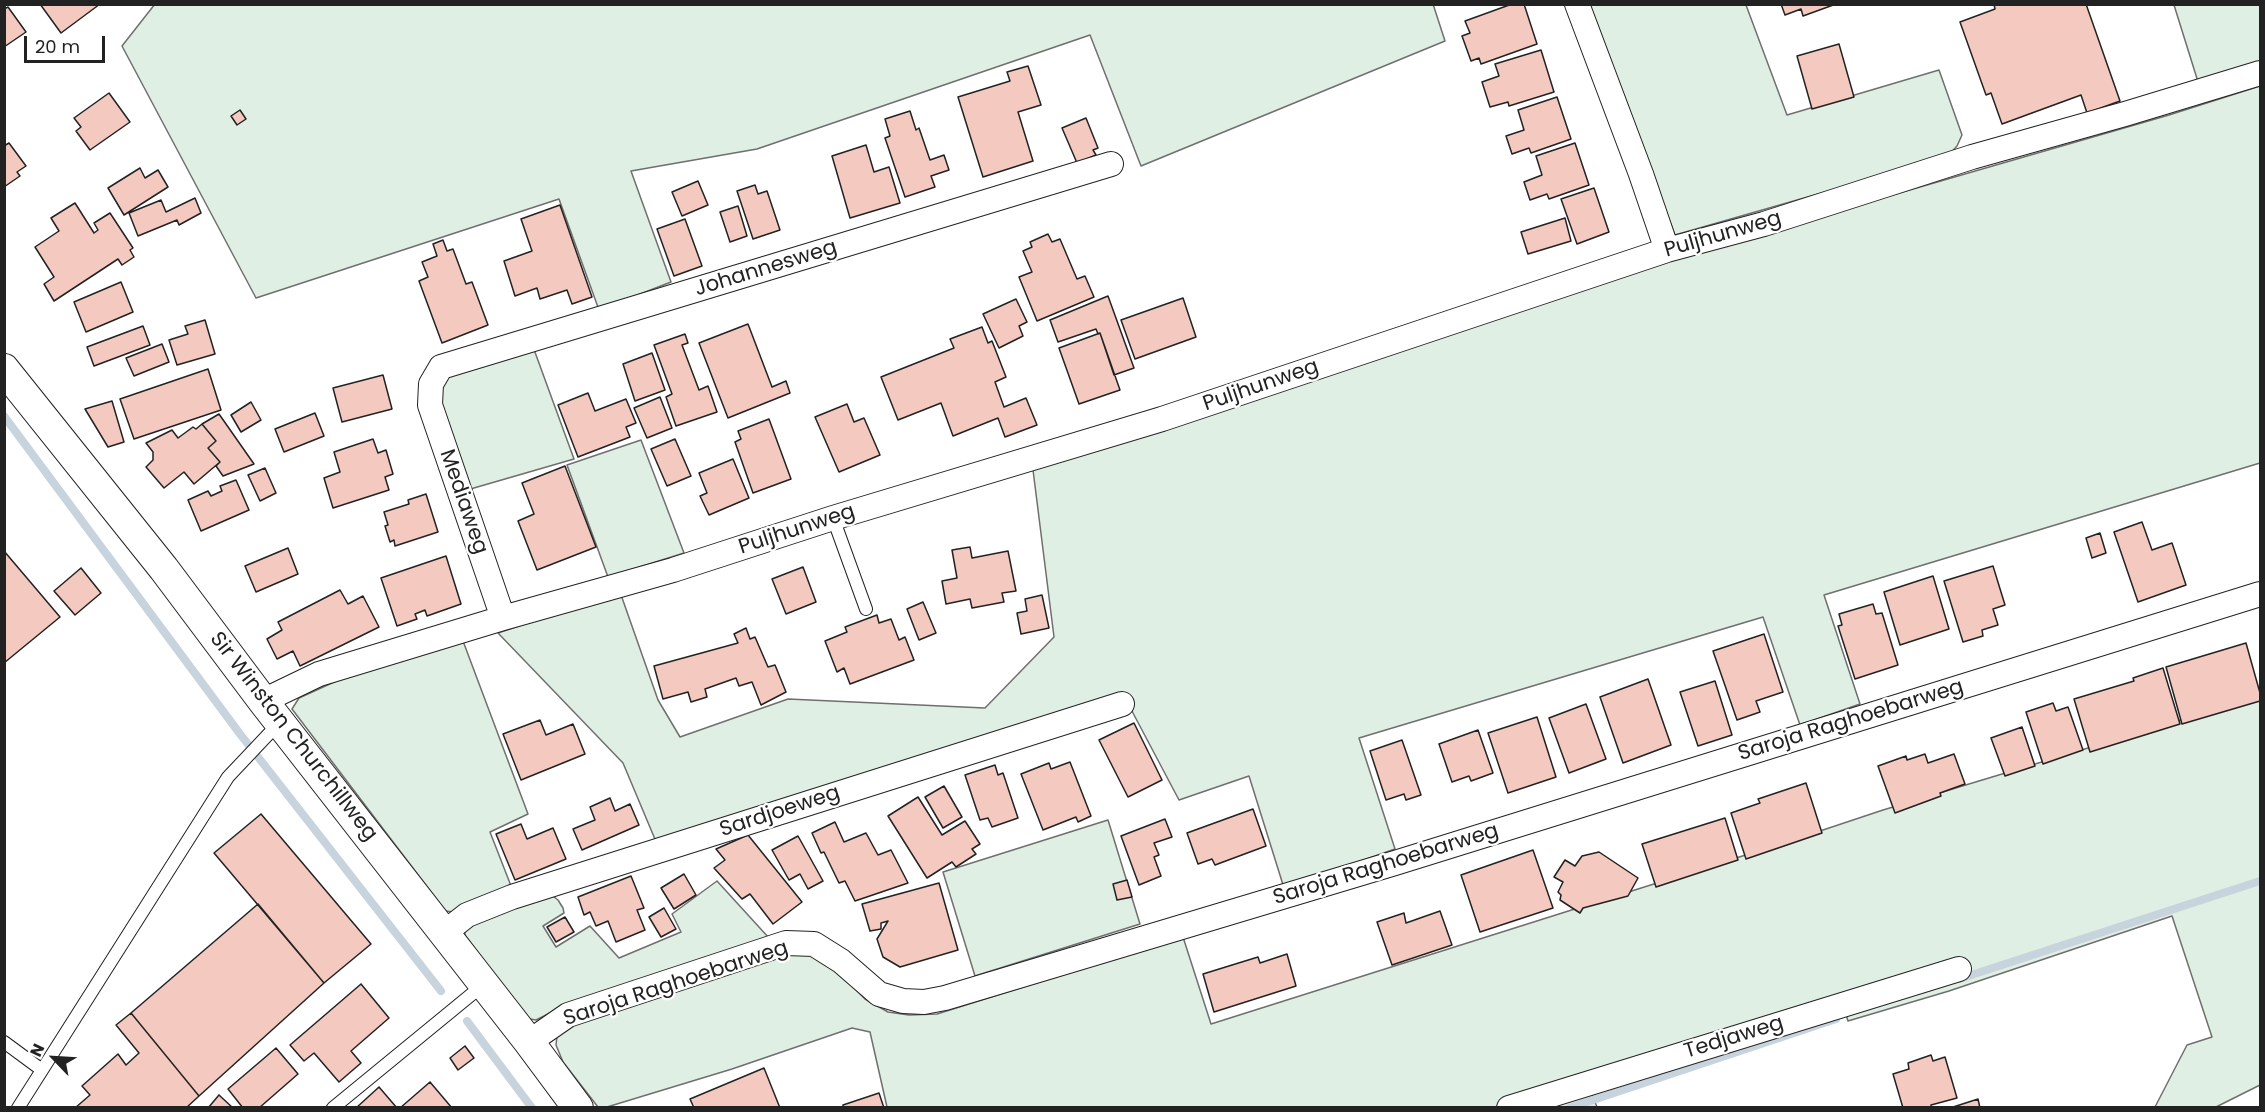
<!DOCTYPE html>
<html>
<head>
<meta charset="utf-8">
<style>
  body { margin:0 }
  #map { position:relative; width:2265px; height:1112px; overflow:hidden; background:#fff; font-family:Poppins,sans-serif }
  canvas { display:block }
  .frame { position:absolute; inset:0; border:6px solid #222; pointer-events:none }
  .north { position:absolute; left:24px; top:1028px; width:60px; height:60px; -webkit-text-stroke:4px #fff; paint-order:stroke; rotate:295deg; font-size:16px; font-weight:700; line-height:24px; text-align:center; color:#222 }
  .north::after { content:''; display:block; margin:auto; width:21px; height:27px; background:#222; clip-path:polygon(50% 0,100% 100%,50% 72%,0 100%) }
  .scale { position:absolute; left:24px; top:36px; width:81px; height:27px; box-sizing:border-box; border:3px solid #222; border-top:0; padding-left:8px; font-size:18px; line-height:21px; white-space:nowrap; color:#222; -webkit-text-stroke:4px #fff; paint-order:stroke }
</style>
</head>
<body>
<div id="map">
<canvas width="2265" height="1112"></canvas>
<div class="frame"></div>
<div class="north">N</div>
<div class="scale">20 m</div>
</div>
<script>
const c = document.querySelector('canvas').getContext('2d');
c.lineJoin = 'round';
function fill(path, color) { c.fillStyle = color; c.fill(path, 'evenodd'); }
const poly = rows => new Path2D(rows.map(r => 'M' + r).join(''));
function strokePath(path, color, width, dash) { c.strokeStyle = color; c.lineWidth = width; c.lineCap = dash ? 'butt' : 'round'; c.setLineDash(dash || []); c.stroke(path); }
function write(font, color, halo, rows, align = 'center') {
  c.font = font + ' Poppins,sans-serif'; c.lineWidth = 4.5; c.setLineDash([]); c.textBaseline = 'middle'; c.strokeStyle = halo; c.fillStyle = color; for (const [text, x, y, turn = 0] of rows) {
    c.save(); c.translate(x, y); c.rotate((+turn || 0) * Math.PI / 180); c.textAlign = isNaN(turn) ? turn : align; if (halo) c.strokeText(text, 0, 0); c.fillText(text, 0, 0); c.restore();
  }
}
const green = poly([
  [155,4,1433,4,1445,41,1141,166,1090,35,757,149,631,171,671,282,599,310,559,199,256,298,122,46,155,4],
  [1588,5,1746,5,1787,115,1939,70,1962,135,1957,146,1947,157,1675,235,1588,5],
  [2174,5,2260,5,2260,66,2199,85,2174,5],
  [2260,86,2260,463,1824,595,1860,704,1800,725,1763,617,1359,738,1395,849,1284,888,1249,776,1179,800,1124,696,657,844,623,763,498,633,620,592,658,700,680,737,788,699,985,708,1054,637,1033,470,1709,248,2169,115,2260,86],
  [532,344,574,459,467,490,439,406,441,391,450,373,532,344],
  [641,440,684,553,608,577,567,465,641,440],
  [463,641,528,814,490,832,513,891,453,912,446,911,441,905,292,709,299,698,343,678,463,641],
  [2260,696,2260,1085,2216,1107,2155,1107,2187,1045,2212,1037,2172,916,1949,991,1848,1021,1845,1011,1591,1092,1597,1107,887,1107,870,1032,852,1028,732,1069,607,1107,598,1107,563,1062,556,1045,557,1036,564,1028,788,953,811,954,834,967,865,999,888,1012,909,1015,937,1014,1183,937,1211,1024,1793,840,1883,810,2260,696],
  [1108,820,1140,924,975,976,943,872,1108,820],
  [717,881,769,938,568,1004,536,1020,530,1019,515,1003,465,935,465,927,549,893,558,900,563,908,564,913,543,926,556,947,590,926,619,958,681,932,672,914,717,881]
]);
fill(green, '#e0efe3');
strokePath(green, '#6f6f6f', 1.5);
strokePath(poly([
  [4,416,240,734,441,991],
  [1959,979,2260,881],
  [467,1021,532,1108],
  [1569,1108,1836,1019]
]), '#c7d3dd', 8);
const building = poly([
  [40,4,100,4,61,33,40,4],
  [1512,4,1524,4,1537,44,1481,64,1479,58,1471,61,1462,36,1470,33,1465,21,1512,4],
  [1781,4,1836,4,1803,16,1801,9,1785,15,1781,4],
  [1994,4,2086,4,2120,101,2087,113,2081,95,2002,124,1991,93,1986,95,1960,22,1995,9,1994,4],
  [8,7,26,32,4,47,4,9,8,7],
  [1839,44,1854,97,1812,109,1797,56,1839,44],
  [1541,50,1554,92,1509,106,1508,102,1490,107,1482,82,1499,76,1495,64,1541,50],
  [1028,66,1041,105,1018,112,1033,161,983,177,958,97,1010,81,1007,72,1028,66],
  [109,93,130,122,90,150,76,131,81,127,74,118,109,93],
  [1557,97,1571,139,1531,153,1529,148,1512,154,1506,136,1524,130,1518,110,1557,97],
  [240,110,246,119,237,125,231,116,240,110],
  [910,111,916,130,919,128,930,160,944,155,949,170,931,176,935,187,905,197,885,138,890,136,885,119,910,111],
  [1086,118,1098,148,1093,150,1096,155,1077,163,1062,128,1086,118],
  [9,143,26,166,17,172,20,176,4,187,4,146,9,143],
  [1575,143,1589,185,1549,199,1547,194,1530,200,1524,182,1542,175,1536,156,1575,143],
  [866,145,874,172,889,167,900,203,850,218,832,156,866,145],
  [140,168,145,178,158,170,168,187,124,215,108,188,140,168],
  [698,181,708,205,682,216,672,192,698,181],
  [755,185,758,194,767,191,780,230,753,239,737,191,755,185],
  [1594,188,1609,232,1577,244,1561,199,1594,188],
  [195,198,201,213,179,225,177,220,138,236,129,213,161,200,166,212,195,198],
  [75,203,94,233,98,230,94,223,110,213,133,248,130,250,134,257,122,265,118,259,54,301,44,284,54,277,35,247,59,231,51,218,75,203],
  [560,205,592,297,572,304,567,290,540,299,537,288,515,296,504,261,532,251,521,219,560,205],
  [738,206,747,236,730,242,720,212,738,206],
  [1565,218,1571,241,1528,254,1521,232,1565,218],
  [685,219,702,266,674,276,657,229,685,219],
  [1048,234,1052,242,1060,239,1077,279,1085,276,1094,297,1037,321,1019,277,1032,272,1023,251,1032,247,1030,242,1048,234],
  [443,240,447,251,453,249,466,284,472,282,488,325,442,343,419,281,428,277,422,262,437,256,433,244,443,240],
  [121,282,133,312,86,332,74,302,121,282],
  [1108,296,1134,368,1114,375,1100,333,1098,334,1096,329,1058,342,1050,320,1108,296],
  [1183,298,1196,337,1135,359,1121,320,1183,298],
  [1016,299,1027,322,1019,326,1023,336,999,348,983,314,1016,299],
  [205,320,215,354,177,365,169,340,188,334,185,326,205,320],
  [748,324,772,387,786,381,790,393,728,418,699,343,748,324],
  [143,326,150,345,94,366,87,347,143,326],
  [982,327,988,343,992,341,1006,377,995,382,1004,407,1026,398,1037,425,1005,437,998,418,953,436,941,403,898,420,881,377,954,348,950,339,982,327],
  [1100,333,1120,390,1079,404,1059,348,1100,333],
  [685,334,688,343,682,345,699,390,708,386,717,412,676,426,666,397,672,394,654,345,685,334],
  [162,344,169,362,134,376,126,358,162,344],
  [652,353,665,390,635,401,623,364,652,353],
  [208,369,221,410,134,439,120,399,208,369],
  [383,375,392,409,342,422,333,388,383,375],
  [588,393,595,411,626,399,636,423,626,427,630,437,578,457,558,405,588,393],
  [660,397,672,428,647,438,634,408,660,397],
  [112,401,124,442,108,447,85,409,112,401],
  [251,402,261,420,241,432,231,415,251,402],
  [847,404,854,422,864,418,880,455,839,472,815,417,847,404],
  [315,413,324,436,284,452,275,429,315,413],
  [219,414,254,464,223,476,216,466,220,462,208,448,216,441,202,424,219,414],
  [769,419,791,479,753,493,735,442,741,439,738,431,769,419],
  [202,424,216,441,208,448,220,462,194,484,184,472,164,488,146,467,153,460,153,452,146,443,172,430,178,438,193,427,196,429,202,424],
  [373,439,378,453,386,450,393,474,385,477,389,490,333,508,324,478,340,472,334,452,373,439],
  [675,439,691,476,667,486,651,449,675,439],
  [733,459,749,498,709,515,700,496,707,493,699,473,733,459],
  [565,466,596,547,537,570,518,521,534,514,522,483,565,466],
  [265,468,276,493,260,501,248,475,265,468],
  [236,480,249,510,201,531,188,500,208,491,211,496,222,491,220,486,236,480],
  [426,494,438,532,395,546,394,540,390,542,385,526,388,525,384,512,409,504,408,500,426,494],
  [2142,522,2152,550,2172,543,2186,585,2138,602,2114,532,2142,522],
  [2100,533,2106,553,2092,558,2086,538,2100,533],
  [970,547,972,558,1008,551,1016,591,1002,593,1004,602,972,608,970,599,946,604,942,581,957,578,952,550,970,547],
  [288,548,298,574,256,592,245,566,288,548],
  [4,551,60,617,4,663,4,551],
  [446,556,461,604,427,616,425,610,415,614,417,619,397,626,381,578,446,556],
  [1993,566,2005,605,1993,609,1998,625,1982,630,1983,636,1963,642,1944,581,1993,566],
  [803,567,816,602,786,614,772,579,803,567],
  [81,568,101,593,75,615,54,591,81,568],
  [1933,576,1949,629,1900,645,1884,592,1933,576],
  [340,590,348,604,363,596,379,627,300,666,293,651,277,659,267,639,282,630,278,622,340,590],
  [1042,595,1049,628,1021,634,1017,613,1027,611,1025,599,1042,595],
  [923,602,936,633,919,640,907,609,923,602],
  [1873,604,1876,614,1882,613,1898,665,1855,679,1838,626,1842,625,1839,614,1873,604],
  [877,615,879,623,891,619,899,640,905,637,914,660,850,684,844,668,837,672,825,641,847,632,845,627,877,615],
  [746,628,750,639,755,637,768,667,775,665,786,692,761,705,752,682,739,686,736,678,705,689,707,697,691,702,688,692,663,699,654,666,738,643,734,634,746,628],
  [1764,634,1783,692,1756,701,1760,712,1737,720,1713,651,1764,634],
  [2246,643,2260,693,2260,701,2182,724,2166,667,2246,643],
  [2163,668,2180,724,2090,752,2074,699,2134,681,2133,678,2163,668],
  [1648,679,1671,745,1623,763,1600,697,1648,679],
  [1715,681,1732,735,1698,746,1680,692,1715,681],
  [2053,703,2056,711,2068,707,2083,750,2043,764,2026,712,2053,703],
  [1586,704,1606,759,1569,773,1549,718,1586,704],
  [1537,717,1556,777,1508,793,1488,733,1537,717],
  [540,720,546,735,573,724,585,754,521,780,503,734,540,720],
  [1134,723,1162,780,1128,797,1099,740,1134,723],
  [2022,727,2035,766,2005,776,1991,738,2022,727],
  [1478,730,1493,773,1471,781,1469,776,1452,782,1439,744,1478,730],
  [1402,740,1421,795,1406,800,1404,794,1386,800,1370,751,1402,740],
  [1925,754,1928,763,1954,754,1965,784,1940,793,1941,796,1895,813,1878,766,1906,756,1907,760,1925,754],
  [1070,762,1091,816,1078,822,1076,817,1043,830,1021,774,1049,763,1051,769,1070,762],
  [995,765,998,775,1003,773,1018,818,992,827,988,818,980,820,965,775,995,765],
  [1806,783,1822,833,1746,859,1731,813,1760,803,1758,799,1806,783],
  [944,786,962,817,943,828,925,797,944,786],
  [918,797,942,835,965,821,980,844,972,849,976,854,956,867,952,862,927,878,888,816,918,797],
  [610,798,615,811,630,804,639,825,582,850,573,829,595,820,590,807,610,798],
  [1253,809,1266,846,1215,865,1212,859,1198,864,1187,833,1253,809],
  [261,814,371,944,324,983,214,853,261,814],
  [1725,818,1738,860,1656,887,1642,844,1725,818],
  [1165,819,1172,837,1154,843,1159,855,1154,857,1161,876,1139,885,1121,836,1165,819],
  [835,822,844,842,866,833,878,855,891,850,908,883,855,901,845,881,839,883,824,852,821,853,812,833,835,822],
  [521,824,527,839,553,828,566,859,515,880,496,834,521,824],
  [748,835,802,902,773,924,750,894,742,899,714,868,725,860,716,849,748,835],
  [798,836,823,881,808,889,800,874,789,880,772,850,798,836],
  [1533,850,1553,908,1480,932,1461,875,1533,850],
  [1599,852,1638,878,1628,896,1583,908,1580,913,1560,900,1561,895,1558,892,1563,882,1554,877,1565,860,1575,866,1582,856,1599,852],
  [684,874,696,895,674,909,661,888,684,874],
  [631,876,644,908,637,910,645,930,616,942,608,921,596,926,590,912,584,915,578,897,631,876],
  [1127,880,1132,897,1117,900,1113,884,1127,880],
  [939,883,958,950,900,967,883,957,877,939,888,921,881,923,881,929,870,931,862,904,939,883],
  [258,904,324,983,199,1096,131,1013,258,904],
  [664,908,676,929,661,937,649,917,664,908],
  [1440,911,1452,945,1392,965,1377,922,1404,913,1406,923,1440,911],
  [565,917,574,932,556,942,547,927,565,917],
  [1287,954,1296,986,1214,1012,1203,974,1258,957,1260,963,1287,954],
  [361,984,389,1018,351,1051,361,1063,339,1082,314,1053,304,1061,290,1045,361,984],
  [131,1013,199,1096,186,1108,75,1108,90,1095,82,1086,118,1054,126,1065,139,1053,116,1025,131,1013],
  [465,1046,474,1058,458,1070,450,1058,465,1046],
  [276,1048,298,1074,259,1108,243,1108,228,1089,276,1048],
  [1931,1055,1933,1061,1945,1057,1957,1098,1931,1105,1931,1108,1903,1108,1893,1074,1909,1069,1908,1063,1931,1055],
  [764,1068,780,1108,694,1108,690,1099,764,1068],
  [430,1082,452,1108,400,1108,430,1082],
  [379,1087,397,1108,356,1108,379,1087],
  [879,1093,884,1108,843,1108,843,1105,879,1093],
  [219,1095,233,1108,208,1108,219,1095],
  [1978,1099,1980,1108,1950,1108,1978,1099]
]);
fill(building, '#f3c9c0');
strokePath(building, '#222', 1.5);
const service = poly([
  [833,518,866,609],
  [4,1042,42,1070],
  [18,1108,228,777,280,722],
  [333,1108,483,985]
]);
const minor = poly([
  [1577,4,1641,174,1667,250],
  [503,618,430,405,431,384,441,367,1111,164],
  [263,701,319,674,503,618,673,570,833,518,1162,419,1667,250,1764,224,1972,157,2125,114,2260,73],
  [444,933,467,915,512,897,1122,704],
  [529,1042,568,1015,786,943,814,944,841,961,879,994,903,1001,924,1002,945,998,1395,863,2260,594],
  [1509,1108,1959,969]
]);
const tertiary = poly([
  [4,369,164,569,263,701,529,1042,578,1108]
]);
strokePath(service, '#222', 14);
strokePath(minor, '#222', 26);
strokePath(tertiary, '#222', 32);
strokePath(service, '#fff', 12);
strokePath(minor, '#fff', 24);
strokePath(tertiary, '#fff', 30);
write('21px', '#222', '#fff', [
  ["Puljhunweg",1723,235,-16],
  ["Johannesweg",766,269,-17],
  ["Puljhunweg",1261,386,-19],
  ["Mediaweg",463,502,71],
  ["Puljhunweg",797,530,-18],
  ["Saroja Raghoebarweg",1851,721,-17],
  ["Sir Winston Churchillweg",293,737,52],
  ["Sardjoeweg",780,812,-18],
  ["Saroja Raghoebarweg",1386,865,-17],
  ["Saroja Raghoebarweg",676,984,-18],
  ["Tedjaweg",1734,1038,-17]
]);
</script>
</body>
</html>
